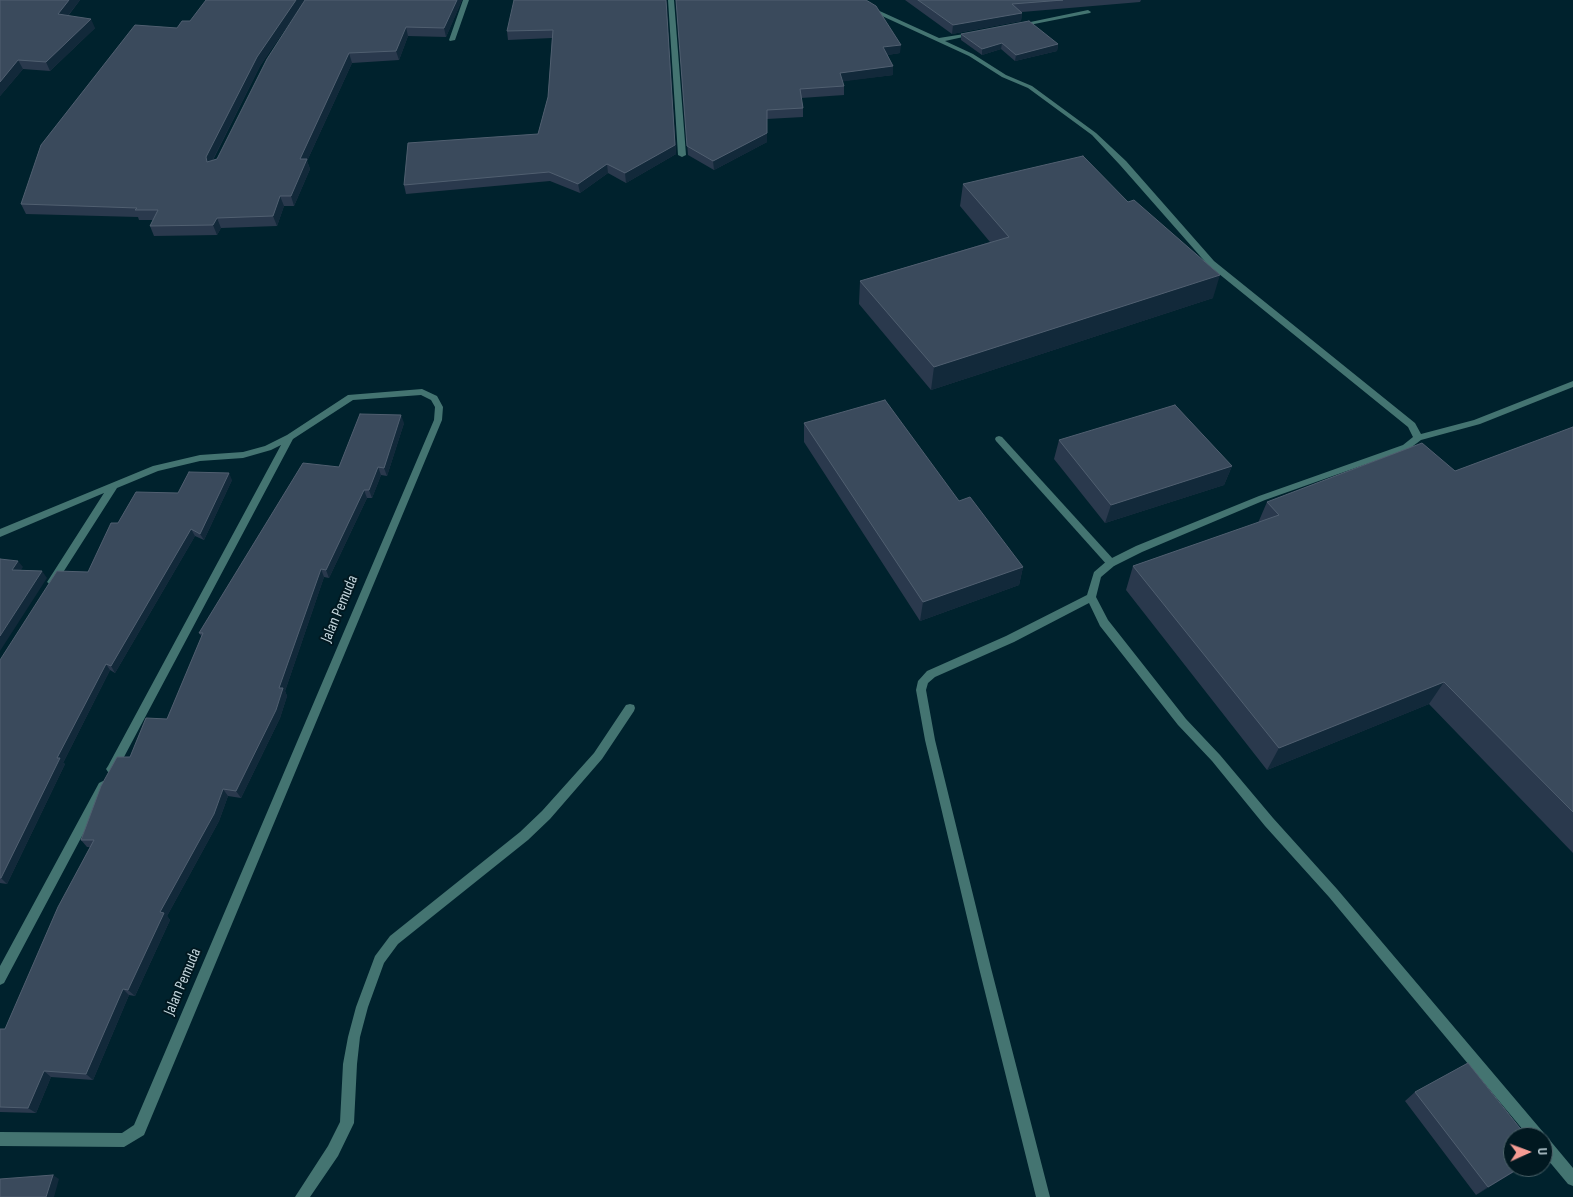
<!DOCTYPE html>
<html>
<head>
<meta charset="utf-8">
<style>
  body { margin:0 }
  #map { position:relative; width:1573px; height:1197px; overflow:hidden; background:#00222d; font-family:"Sofia Sans Condensed",sans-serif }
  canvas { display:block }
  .north { position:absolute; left:1503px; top:1127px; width:50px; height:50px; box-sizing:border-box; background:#011820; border:1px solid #4f646b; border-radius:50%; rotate:88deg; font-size:14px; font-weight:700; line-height:20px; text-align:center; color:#c3d5dc }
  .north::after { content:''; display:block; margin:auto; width:18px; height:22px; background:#f59c94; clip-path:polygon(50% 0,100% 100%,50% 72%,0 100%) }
</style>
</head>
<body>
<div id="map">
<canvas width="1573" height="1197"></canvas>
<div class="north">U</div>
</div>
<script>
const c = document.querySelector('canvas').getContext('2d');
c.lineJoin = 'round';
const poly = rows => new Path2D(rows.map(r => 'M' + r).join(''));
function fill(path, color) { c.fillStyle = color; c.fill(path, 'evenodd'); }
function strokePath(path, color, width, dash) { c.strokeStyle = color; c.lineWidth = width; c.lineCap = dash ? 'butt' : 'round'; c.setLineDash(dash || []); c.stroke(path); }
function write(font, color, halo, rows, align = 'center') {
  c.font = font + ' "Sofia Sans Condensed",sans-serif'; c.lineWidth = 4; c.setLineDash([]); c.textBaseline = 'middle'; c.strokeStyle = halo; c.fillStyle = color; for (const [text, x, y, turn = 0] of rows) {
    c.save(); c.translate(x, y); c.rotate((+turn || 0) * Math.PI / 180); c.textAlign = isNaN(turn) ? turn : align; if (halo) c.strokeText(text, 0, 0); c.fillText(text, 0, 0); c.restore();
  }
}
fill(poly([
  [999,436,1002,437,1114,560,1116,563,1114,566,1108,566,996,441,995,439,996,437,999,436]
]), '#447471');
fill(poly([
  [463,0,469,0,455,40,450,41,449,40,463,0],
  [668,0,674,0,686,155,682,157,678,155,668,0],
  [857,0,864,0,873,8,939,38,977,32,977,34,945,41,973,54,1006,75,1032,86,1096,133,1126,161,1214,261,1415,423,1421,434,1474,420,1573,381,1573,387,1480,424,1421,440,1409,449,1265,500,1142,552,1114,566,1101,577,1096,597,1108,620,1186,719,1220,755,1273,818,1337,889,1543,1132,1545,1137,1548,1138,1573,1168,1573,1186,1568,1184,1543,1154,1543,1137,1529,1137,1329,897,1265,826,1212,761,1178,725,1100,626,1089,603,1014,642,935,677,928,683,926,690,935,740,991,968,1050,1197,1036,1197,979,968,925,740,916,690,918,681,927,671,1006,636,1087,595,1094,572,1108,560,1136,546,1259,496,1403,445,1413,437,1408,427,1208,265,1120,165,1092,135,1028,88,1002,77,969,56,869,10,857,0],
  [1088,10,1091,12,1090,13,1019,27,1016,25,1088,10],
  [422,389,437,396,443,407,442,420,144,1135,124,1147,0,1146,0,1132,122,1133,134,1125,434,420,435,407,431,400,421,395,353,400,293,439,116,772,112,774,108,772,106,769,108,766,281,445,271,450,243,458,200,461,158,471,117,488,55,585,52,586,47,582,49,579,104,493,0,537,0,529,153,466,200,455,243,452,265,446,287,435,348,395,422,389],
  [630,704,634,705,635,708,634,711,602,759,550,819,528,840,398,944,384,963,368,1007,360,1037,357,1064,354,1123,338,1156,310,1197,295,1197,328,1146,340,1122,343,1064,348,1037,356,1007,375,956,390,936,520,832,542,811,594,753,626,705,630,704],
  [103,781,107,783,109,786,107,789,4,983,0,985,0,966,99,783,103,781]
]), '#447471');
fill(poly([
  [0,0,80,0,68,16,95,28,50,71,23,69,0,96],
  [305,0,462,0,446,37,408,36,399,60,352,63,307,161,310,169,294,206,284,206,277,226,221,228,217,235,154,236,150,226,153,220,139,220,138,217,26,214,21,204,177,28,190,21,305,0,260,66,213,160,217,159],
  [666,0,676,154,626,183,608,173,580,193,550,181,406,194,404,185,538,134,548,97,552,38,508,40,507,31],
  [676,0,900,53,887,55,893,75,842,81,844,86,844,95,801,98,803,108,803,117,767,119,767,142,714,170,688,155],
  [905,0,1141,0,1140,2,1022,12,1021,21,952,34],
  [961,34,1058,44,1057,51,1015,61,1001,49,982,55,961,40],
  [963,184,1213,298,931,390,859,304,860,281,990,242,960,206],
  [404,423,387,476,381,475,372,498,367,498,329,578,324,577,285,691,287,696,280,718,241,798,228,796,219,821,167,916,170,920,135,996,129,995,93,1080,51,1077,36,1113,0,1112,0,1029,5,1029,90,847,87,847,81,840,130,757,167,719,202,637,199,633,339,467],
  [804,423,1023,567,1019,585,920,621,804,442],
  [1573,427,1573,853,1429,704,1267,770,1126,590,1133,566,1258,523,1267,502,1455,471],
  [1059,440,1232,466,1224,485,1105,523,1054,459],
  [232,480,204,540,195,536,115,673,110,670,63,763,65,764,7,884,0,883,0,660,88,572,118,523,178,493],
  [1415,1092,1513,1167,1522,1167,1476,1195,1405,1101]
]), '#2a394d');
fill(poly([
  [69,0,80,0,62,23,58,14],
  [296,0,305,0,260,66,209,167,206,157,257,57],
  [457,0,462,0,446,37,444,28],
  [666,0,676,154,626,183,625,173],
  [1022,13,1021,21,952,34,953,25],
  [91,19,95,28,50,71,46,62],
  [406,27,408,36,399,60,396,51],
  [1002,43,1001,49,982,55,982,49],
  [1058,44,1057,51,1015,61,1016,55],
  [901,45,900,53,882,56,883,47],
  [349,53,352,63,307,161,310,169,294,206,291,196,300,159],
  [18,60,23,69,0,96,0,82],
  [893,66,893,75,839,82,840,73],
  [767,133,767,142,714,170,713,161],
  [607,164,608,173,580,193,578,184],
  [280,196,284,206,277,226,273,216],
  [217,218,221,228,217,235,213,225],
  [1220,275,1213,298,931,390,934,367],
  [401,415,404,423,387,476,384,468],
  [1232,466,1224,485,1105,523,1111,505],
  [378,467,381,475,372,498,369,490],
  [229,473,232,480,204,540,200,534],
  [364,490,367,498,329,578,326,570],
  [191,529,195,536,115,673,111,666],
  [18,561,23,567,17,577,12,570],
  [1023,567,1019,585,920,621,923,602],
  [321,569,324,577,285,691,287,696,280,718,241,798,236,791,279,688],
  [42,571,47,578,0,651,0,636],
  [106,664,110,670,63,763,65,764,7,884,1,878,57,758],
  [1444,682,1429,704,1267,770,1279,748],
  [223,789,228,796,219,821,167,916,170,920,135,996,128,990,160,912],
  [123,989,129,995,93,1080,86,1074],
  [44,1071,51,1077,36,1113,28,1108],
  [1521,1167,1522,1167,1476,1195,1488,1187],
  [53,1175,59,1179,54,1197,46,1197]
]), '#12293a');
const building = poly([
  [0,0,69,0,58,14,91,19,46,62,18,60,0,82,0,0],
  [206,0,296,0,257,57,206,157,207,162,217,159,267,59,305,0,457,0,444,28,406,27,396,51,349,53,300,159,307,159,291,196,280,196,273,216,217,218,213,225,150,226,158,210,135,210,137,208,21,204,41,145,135,25,177,28,182,21,190,21,206,0],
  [514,0,666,0,675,145,625,173,607,164,578,184,549,172,404,185,408,143,538,134,548,97,553,30,507,31,514,0],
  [676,0,866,0,876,6,901,45,883,47,893,66,840,73,844,86,800,89,803,108,767,110,767,133,713,161,687,146,676,0],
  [918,0,1063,0,1012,4,1022,13,953,25,918,0],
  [1029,21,1058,44,1016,55,1002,43,982,49,961,34,1029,21],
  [1083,156,1128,202,1134,200,1220,275,934,367,860,281,1009,237,963,184,1083,156],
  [885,400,959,501,970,497,1023,567,923,602,804,423,885,400],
  [1175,405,1232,466,1111,505,1059,440,1175,405],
  [360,414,401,415,384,468,378,467,369,490,364,490,326,570,321,569,279,688,283,688,276,710,236,791,223,789,214,814,160,912,164,913,128,990,123,989,86,1074,44,1071,28,1108,0,1107,0,1029,5,1029,58,907,94,840,81,840,101,786,117,757,130,757,146,718,167,719,203,633,199,633,303,463,339,467,360,414],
  [1573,427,1573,812,1444,682,1279,748,1133,566,1279,515,1267,502,1422,443,1455,471,1573,427],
  [189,472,229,473,200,534,191,529,111,666,106,664,57,758,60,758,1,878,0,878,0,660,57,571,88,572,111,523,118,523,136,492,178,493,189,472],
  [0,559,18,561,12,570,42,571,0,636,0,559],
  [1468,1063,1527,1137,1513,1137,1513,1167,1521,1167,1488,1187,1415,1092,1468,1063],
  [53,1175,46,1197,0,1197,0,1179,53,1175]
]);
fill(building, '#3a4a5c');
strokePath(building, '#505f70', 1);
write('16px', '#c3d5dc', '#011820', [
  ["Jalan Pemuda",340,609,-67],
  ["Jalan Pemuda",183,982,-67]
]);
</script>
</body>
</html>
